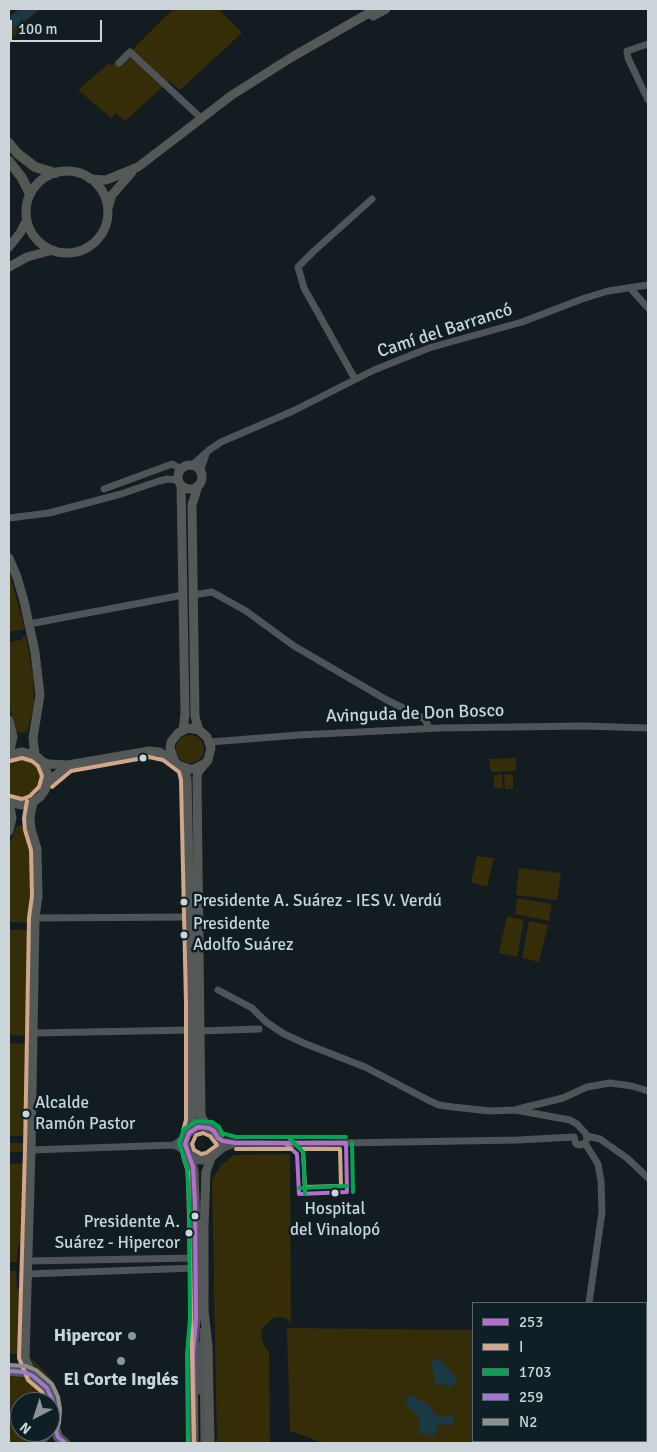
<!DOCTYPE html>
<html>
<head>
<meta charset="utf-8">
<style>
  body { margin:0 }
  #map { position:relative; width:657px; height:1452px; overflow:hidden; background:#131c20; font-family:Signika,sans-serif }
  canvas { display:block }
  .frame { position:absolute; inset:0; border:10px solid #cad4d9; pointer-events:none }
  .legend { position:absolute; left:472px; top:1302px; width:175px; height:140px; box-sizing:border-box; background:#0e1f25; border:1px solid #59676d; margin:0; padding:6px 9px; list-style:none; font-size:15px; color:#cad4d9 }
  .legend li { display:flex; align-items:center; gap:10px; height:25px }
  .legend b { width:25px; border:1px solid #59676d }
  .north { position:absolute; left:10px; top:1392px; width:50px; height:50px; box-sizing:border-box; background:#0e1f25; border:1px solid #59676d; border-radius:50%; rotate:220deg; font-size:14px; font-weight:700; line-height:20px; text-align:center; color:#cad4d9 }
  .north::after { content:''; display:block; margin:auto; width:18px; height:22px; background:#8a9498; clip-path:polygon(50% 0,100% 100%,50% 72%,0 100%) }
  .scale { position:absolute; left:10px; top:20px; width:92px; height:22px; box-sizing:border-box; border:2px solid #cad4d9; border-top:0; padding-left:6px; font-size:15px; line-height:18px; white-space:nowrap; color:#cad4d9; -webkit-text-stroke:4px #0e1f25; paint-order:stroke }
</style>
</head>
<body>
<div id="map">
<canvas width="657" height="1452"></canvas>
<div class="frame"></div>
<ul class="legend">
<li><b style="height:6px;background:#b36fd0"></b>253</li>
<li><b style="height:6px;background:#d0a78b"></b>I</li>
<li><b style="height:6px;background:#00a651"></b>1703</li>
<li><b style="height:6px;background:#9e79d2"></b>259</li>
<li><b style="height:6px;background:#8f8f8f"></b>N2</li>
</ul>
<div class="north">N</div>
<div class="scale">100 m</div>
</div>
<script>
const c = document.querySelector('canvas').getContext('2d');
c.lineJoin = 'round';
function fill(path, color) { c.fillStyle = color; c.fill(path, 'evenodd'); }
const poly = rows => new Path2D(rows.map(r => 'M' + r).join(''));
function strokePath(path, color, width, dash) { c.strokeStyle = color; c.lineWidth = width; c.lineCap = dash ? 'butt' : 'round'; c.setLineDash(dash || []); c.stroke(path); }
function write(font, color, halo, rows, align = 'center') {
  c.font = font + ' Signika,sans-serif'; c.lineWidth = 5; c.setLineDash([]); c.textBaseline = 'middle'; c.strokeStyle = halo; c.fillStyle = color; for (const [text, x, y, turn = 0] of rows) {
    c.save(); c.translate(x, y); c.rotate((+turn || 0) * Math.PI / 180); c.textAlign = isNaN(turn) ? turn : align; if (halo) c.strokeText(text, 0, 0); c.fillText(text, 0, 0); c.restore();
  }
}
fill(poly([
  [19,9,41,9,24,22,14,37,9,34,9,16],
  [173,9,219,9,242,33,180,90,169,81,125,121,116,113,111,118,78,90,108,64,112,65,134,48],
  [9,571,25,629,9,632],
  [26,636,33,676,34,704,27,733,17,732,10,708,9,696,9,642,22,640,22,637],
  '176 749a14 14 0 1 1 28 0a14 14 0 1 1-28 0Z',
  [19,757,26,757,33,761,38,766,41,772,42,780,40,787,36,793,25,799,18,799,9,795,9,761],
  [516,758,516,771,491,772,489,759],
  [502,774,503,788,494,788,494,775],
  [504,774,513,775,513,789,505,789],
  [17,826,25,826,31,849,32,859,30,923,9,922,9,845],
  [477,856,494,858,487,887,471,882],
  [519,868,561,873,557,900,516,895],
  [517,898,552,904,549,921,515,914],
  [507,916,524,920,517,957,499,953],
  [529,921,548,925,539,962,522,958],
  [9,930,30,930,27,1036,9,1035],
  [9,1043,28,1044,25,1136,9,1136],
  [9,1143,25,1143,24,1152,9,1152],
  [290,1154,291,1324,287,1319,281,1317,274,1318,263,1327,261,1336,264,1345,269,1351,270,1443,217,1443,212,1180,221,1165,234,1155],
  [24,1163,23,1244,18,1245,17,1262,9,1262,9,1164],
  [9,1271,16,1271,17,1289,21,1289,20,1354,9,1354],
  [287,1328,473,1330,473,1441,561,1441,560,1443,324,1443,290,1431],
  [32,1361,34,1361,48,1375,58,1390,56,1391,50,1386,52,1385,37,1371],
  [9,1377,21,1377,34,1383,44,1394,46,1402,20,1402,20,1432,41,1432,28,1443,9,1443]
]), '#352c08');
fill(poly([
  [436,1358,442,1361,457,1378,455,1384,449,1388,442,1384,434,1384,435,1377,430,1363],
  [409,1395,427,1403,437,1416,446,1417,451,1414,453,1416,454,1421,452,1425,439,1424,433,1438,429,1434,417,1434,420,1428,419,1418,409,1408,404,1399]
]), '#1a3945');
strokePath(poly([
  [9,25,31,9]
]), '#1a3945', 11);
strokePath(poly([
  [648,44,627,51,628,58,648,100],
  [119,63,130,52,201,118],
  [630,288,648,308],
  [355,379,304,288,298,267,314,251,372,199],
  [191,466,209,450,221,442,293,411,374,370,429,348,522,322,582,299,608,291,648,285],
  [200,472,206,454],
  [104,489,172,464,181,469],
  [9,518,49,513,121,494,159,481,168,479,178,480],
  [193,595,212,592,246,611,294,646,385,699,425,719,429,728],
  [29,624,183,595],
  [210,742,299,735,440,728,584,726,648,728],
  [35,918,190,917],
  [218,990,252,1008,266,1022,284,1034,306,1044,365,1067,430,1101,439,1105,453,1107,490,1111,515,1110,570,1120,577,1124,586,1134,587,1139,585,1143],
  [200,1031,259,1029],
  [34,1033,192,1030],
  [518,1109,563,1098,587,1087,610,1083,632,1086,648,1091],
  [587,1136,600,1139,627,1158,648,1178],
  [574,1137,576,1144,581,1145,585,1143],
  [218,1138,223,1141,235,1143,286,1144,518,1140,574,1137],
  [585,1143,598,1164,601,1181,602,1212,589,1303],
  [174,1145,187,1136],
  [31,1150,174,1145,188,1152],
  [215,1155,224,1148,234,1144],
  [27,1261,196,1258],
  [27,1274,196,1268],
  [203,1331,204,1443],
  [197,1345,199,1391],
  [567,1443,568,1441]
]), '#4e5457', 7);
strokePath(poly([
  [373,16,386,9],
  '26 212a41 41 0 1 1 82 0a41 41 0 1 1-82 0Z',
  [90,179,106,180,138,167,232,95,292,57,376,9],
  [108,208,112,195,132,172],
  [9,247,20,233,27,220],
  [9,267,27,257,53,250],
  '178 477a12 12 0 1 1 24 0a12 12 0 1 1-24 0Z',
  [181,485,185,714,183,730],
  [198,486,192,505,195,717,199,730],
  [9,558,17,577,24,601,35,652,40,695,33,738,35,755],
  [9,720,13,737,9,754],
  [9,755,22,752,35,755,43,762,48,775,45,790,40,797,33,802,22,805,9,802],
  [43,762,49,764,68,765,149,751,159,752,174,760],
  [204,764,194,769,189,769,178,765,174,760,170,748,171,742,178,733,188,728,199,730,207,737,211,748,208,760,198,772,197,779,201,1116,208,1128],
  [184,768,187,779,192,1003,192,1121,189,1133],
  [48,782,68,765],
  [9,831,12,818,9,802],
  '185 1143a17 17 0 1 1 34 0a17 17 0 1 1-34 0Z',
  [189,1154,194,1171,196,1229,196,1319,193,1354,194,1443],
  [33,1376,25,1358,31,1150,35,918,38,896,37,849,31,829,30,817,33,802],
  [210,1443,208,1346,204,1310,204,1227,206,1172,211,1158]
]), '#545857', 9);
strokePath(poly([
  [9,143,17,153,35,167,55,173],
  [9,161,22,178,30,194],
  [9,1371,24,1372,33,1376,47,1388,52,1399,54,1410,53,1422,50,1429],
  [53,1422,58,1437,65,1443],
  [38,1443,49,1432]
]), '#545853', 10);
strokePath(poly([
  [218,1138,223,1141,235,1143,346,1143],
  [346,1143,347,1192],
  [286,1144,297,1154,299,1194],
  [299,1194,347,1192],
  [194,1443,193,1354,196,1319,195,1202,193,1167,185,1144,189,1133,198,1127,209,1128,214,1131,218,1138]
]), '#b36fd0', 4);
strokePath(poly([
  [10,761,22,758,32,761,38,766,42,776,39,787,30,796,22,799,10,796],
  [52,787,71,771,149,757,163,760,179,772,181,780,186,1003,186,1120,183,1131],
  [27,801,24,818,25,830,31,850,32,896,29,918,25,1150,19,1358,28,1380,42,1392,46,1402],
  [203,1133,210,1136,217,1145,206,1153,201,1154,194,1150,192,1144,196,1135,203,1133],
  [236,1149,291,1149],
  [303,1149,340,1149,341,1186,305,1187,303,1149],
  [183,1156,188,1172,194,1443]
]), '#d0a78b', 4);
strokePath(poly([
  [221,1133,236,1137,346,1137],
  [290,1139,303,1152,305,1194],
  [352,1143,353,1192],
  [299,1188,347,1186],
  [188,1443,187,1354,190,1319,189,1202,187,1168,179,1143,184,1129,197,1121,212,1122,219,1127,223,1135]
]), '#00a651', 4);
strokePath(poly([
  [9,1371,24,1372,33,1376,47,1388,52,1399,54,1410,53,1422,58,1437,65,1443]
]), '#9e79d2', 4);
strokePath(poly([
  [9,1365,26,1366,36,1370,52,1384,58,1397,60,1409,59,1423,56,1431]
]), '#8f8f8f', 4);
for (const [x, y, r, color] of [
  [143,758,4.5,"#cad4d9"],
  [184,902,4.5,"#cad4d9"],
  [184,935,4.5,"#cad4d9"],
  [26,1114,4.5,"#cad4d9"],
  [335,1193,4.5,"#cad4d9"],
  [195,1216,4.5,"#cad4d9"],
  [189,1233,4.5,"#cad4d9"],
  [132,1336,5,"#8a9498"],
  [121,1361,5,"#8a9498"]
]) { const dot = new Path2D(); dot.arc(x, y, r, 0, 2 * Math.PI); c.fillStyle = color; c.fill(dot); strokePath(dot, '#0e1f25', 2); }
write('17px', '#cad4d9', '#0e1f25', [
  ["Presidente A. Suárez - IES V. Verdú",193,902],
  ["Presidente",193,925],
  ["Adolfo Suárez",193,946],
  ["Alcalde",35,1104],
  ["Ramón Pastor",35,1125],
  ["Hospital",335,1210,"center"],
  ["del Vinalopó",335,1231,"center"],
  ["Presidente A.",180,1223,"right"],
  ["Suárez - Hipercor",180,1244,"right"]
], 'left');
write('18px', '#cad4d9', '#0e1f25', [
  ["Camí del Barrancó",445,331,-18],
  ["Avinguda de Don Bosco",415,714,-2]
]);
write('bold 18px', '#cad4d9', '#0e1f25', [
  ["Hipercor",122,1336],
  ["El Corte Inglés",121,1380,"center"]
], 'right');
</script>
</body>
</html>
